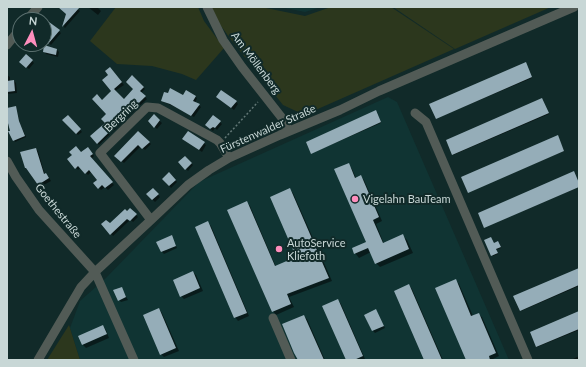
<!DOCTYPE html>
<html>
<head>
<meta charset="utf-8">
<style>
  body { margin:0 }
  #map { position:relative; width:586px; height:367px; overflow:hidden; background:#112a29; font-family:Lato,sans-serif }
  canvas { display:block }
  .frame { position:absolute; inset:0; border:8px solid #c8d7d6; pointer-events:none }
  .north { position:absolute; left:12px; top:12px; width:40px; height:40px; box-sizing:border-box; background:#112a29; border:1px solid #5a6f6e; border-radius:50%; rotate:6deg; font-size:11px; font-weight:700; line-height:16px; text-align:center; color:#c8d7d6 }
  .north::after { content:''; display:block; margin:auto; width:14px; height:18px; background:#fe8ebd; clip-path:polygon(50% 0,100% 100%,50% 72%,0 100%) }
</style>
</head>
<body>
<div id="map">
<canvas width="586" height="367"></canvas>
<div class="frame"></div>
<div class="north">N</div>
</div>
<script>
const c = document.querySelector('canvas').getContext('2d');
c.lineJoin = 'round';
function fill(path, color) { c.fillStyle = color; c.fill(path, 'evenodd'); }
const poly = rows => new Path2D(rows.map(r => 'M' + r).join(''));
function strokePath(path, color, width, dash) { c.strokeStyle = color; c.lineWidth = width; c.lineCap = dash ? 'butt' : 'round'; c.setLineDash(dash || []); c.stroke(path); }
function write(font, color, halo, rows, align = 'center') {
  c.font = font + ' Lato,sans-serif'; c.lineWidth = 4; c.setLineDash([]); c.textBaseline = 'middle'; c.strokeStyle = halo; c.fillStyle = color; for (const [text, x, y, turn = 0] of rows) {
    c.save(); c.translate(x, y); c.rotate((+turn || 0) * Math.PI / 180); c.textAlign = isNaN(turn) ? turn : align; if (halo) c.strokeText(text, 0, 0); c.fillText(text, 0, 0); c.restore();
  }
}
fill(poly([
  [280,7,321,7,305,12],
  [388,97,397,102,509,360,80,360,70,328,80,301,105,279,199,182]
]), '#103433');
fill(poly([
  [116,7,198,7,204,21,224,48,196,80,182,74,152,66,117,64,90,41],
  [209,7,261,7,305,16,331,7,391,7,454,49,311,112,298,112,283,105,232,41,213,15],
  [393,7,551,7,455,49],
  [69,325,80,360,47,360]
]), '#2c371d');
fill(poly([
  [63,7,75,7,80,11,65,28,64,27,68,14],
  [88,7,97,7,101,11,98,15],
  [49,23,61,33,51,45,44,39,44,29],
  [57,50,59,52,58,57,46,54,44,51],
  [26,55,34,63,29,69,20,62],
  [526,64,532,78,437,118],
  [112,70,124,85,115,91,124,100,135,89,132,77,145,89,141,93,147,99,99,145,92,136,107,123,107,114,102,101,113,91,110,75],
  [7,75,10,77,10,82,14,81,16,83,17,93,7,94],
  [168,95,195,97,197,98,195,103,201,107,194,117,173,106,164,102,162,100],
  [219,99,236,102,238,104,234,110],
  [543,100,549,114,453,155,447,141],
  [16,107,20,124,26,137,15,142,11,132,7,109],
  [377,112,381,123,312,153],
  [68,116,82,132,78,135,64,120],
  [154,116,162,123,157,129,149,121],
  [213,116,222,124,217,130,215,128,213,131,208,127],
  [138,132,151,144,145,150,141,146,124,163,116,156],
  [188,132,206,145,202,152,186,141],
  [558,137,564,151,469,192],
  [88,148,94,156,91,159,114,185,108,190,105,187,101,190,95,183,98,180,91,172,88,175,81,167,78,170,69,159,81,153],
  [36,149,38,151,45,175,48,176,51,181,40,187,38,184],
  [185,157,193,165,188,171,180,162],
  [348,164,352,169,356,178,360,176,364,180,382,221,376,224,384,244,403,236,407,240,413,253,380,267,376,263,371,252,359,258,355,253,367,243],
  [169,174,177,182,171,188,163,179],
  [579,183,579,187,485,227],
  [153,189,160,197,155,202,147,194],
  [290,190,293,193,332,281,289,297,294,307,276,315,273,311,246,202,250,206,276,267,298,257],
  [130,209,138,217,133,222,125,214,123,216,129,221,113,236,103,224,110,225],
  [208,223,211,226,249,316,238,321,235,317],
  [171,236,177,248,164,254,162,252],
  [499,243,501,248,496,250,498,254,493,256,494,244],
  [579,269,579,286,521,311],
  [193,272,196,275,203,291,184,299,181,296],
  [455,280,459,284,473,316,478,314,482,317,499,356,491,360,468,360],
  [409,285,412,289,443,360,425,360],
  [121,288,128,300,121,302,119,300],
  [338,300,341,304,365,359,347,360],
  [159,309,162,313,179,351,164,357,161,354],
  [376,310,385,328,375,333,373,331],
  [579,312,579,330,537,347,531,333],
  [303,316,307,319,325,360,299,360],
  [103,326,106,330,109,338,86,348,82,344],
  [579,356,579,360,571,360]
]), '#0007');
fill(poly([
  [58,7,80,7,62,27,66,14],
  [49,22,60,30,48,44,44,40,44,27],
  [44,45,57,49,56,55,43,52],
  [26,54,33,60,26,68,19,62],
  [526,62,532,77,436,119,429,104],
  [110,67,122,82,114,89,124,99,133,89,126,82,132,75,144,87,140,91,146,96,97,144,90,136,105,123,101,119,106,114,92,99,97,94,102,100,112,90,111,91,102,80,108,75,105,71],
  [14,80,15,91,7,92,7,81],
  [170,88,183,95,186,90,196,96,193,101,200,104,191,116,170,104,161,101,164,92,168,93],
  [221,90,237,101,231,108,216,97],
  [542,98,549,113,452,155,446,140],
  [16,106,19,121,25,136,13,141,8,131,10,131,7,119,7,108],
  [376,110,381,122,311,154,306,142],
  [154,114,160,120,154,128,148,121],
  [68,115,81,129,76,134,62,120],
  [213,115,221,121,215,128,213,127,210,129,205,125],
  [138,131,150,142,142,149,138,145,121,162,114,156],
  [188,131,205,142,199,150,182,139],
  [558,135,564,151,468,193,461,177],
  [76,146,81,152,88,147,93,154,90,156,113,182,105,188,102,185,98,189,93,183,97,180,89,170,85,174,78,166,75,169,67,159,72,155,69,152],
  [36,148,44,174,46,173,49,178,38,185,26,168,25,168,20,152],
  [185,156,192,163,185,170,178,162],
  [349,163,355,178,361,175,379,217,373,220,383,243,403,234,409,249,375,264,368,248,354,254,352,248,366,242,334,169],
  [574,171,579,183,579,187,484,228,478,213],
  [169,172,176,180,169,186,162,179],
  [153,188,159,194,152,200,146,194],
  [290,188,329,278,287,294,291,304,272,312,227,210,247,201,275,266,296,257,270,197],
  [130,208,137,214,130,221,127,219,110,235,101,224,106,220,110,223,125,209,127,211],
  [208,221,247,313,234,318,195,227],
  [172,235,176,246,161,252,156,242],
  [491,237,494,243,498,241,501,247,496,249,498,253,491,256,484,240],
  [579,268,579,285,520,311,513,296],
  [193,271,200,288,180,297,173,280],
  [456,279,471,316,479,313,496,353,489,356,490,360,466,360,435,288],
  [409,284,442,360,424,360,394,291],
  [122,287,126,297,118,301,113,290],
  [338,299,363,356,354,360,346,360,322,306],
  [159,308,176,348,160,355,143,315],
  [376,309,384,326,372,331,364,315],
  [579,311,579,329,536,347,530,332],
  [304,315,324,360,298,360,294,353,282,324],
  [103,325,107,334,82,345,78,336]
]), '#95adb8');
strokePath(poly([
  [225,138,258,102]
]), '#627776', 1.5, [2, 2]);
strokePath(poly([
  [207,7,223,40,242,67,282,118,289,131],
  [27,20,38,7],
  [7,45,20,29],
  [415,113,426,122,528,360],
  [7,161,16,177,39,210,95,272,134,360],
  [151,220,100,153,147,107,158,108,217,140,220,143,229,158],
  [273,318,291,360],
  [38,360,81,287,95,272,151,220,188,185,209,170,229,158,280,135,340,110,379,91,574,7]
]), '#525b56', 9);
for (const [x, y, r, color] of [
  [355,199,4,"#fe8ebd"],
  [279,249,4,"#fe8ebd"]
]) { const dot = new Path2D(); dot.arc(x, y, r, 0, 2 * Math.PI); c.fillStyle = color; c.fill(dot); strokePath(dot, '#112a29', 1.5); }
write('11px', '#c8d7d6', '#112a29', [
  ["Am Möllenberg",256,63,53],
  ["Bergring",121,116,-44],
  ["Fürstenwalder Straße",268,129,-24],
  ["Goethestraße",58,211,51]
]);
write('11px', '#c8d7d6', '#112a29', [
  ["Vigelahn BauTeam",363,199],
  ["AutoService",287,243],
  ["Kliefoth",287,256]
], 'left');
</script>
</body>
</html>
